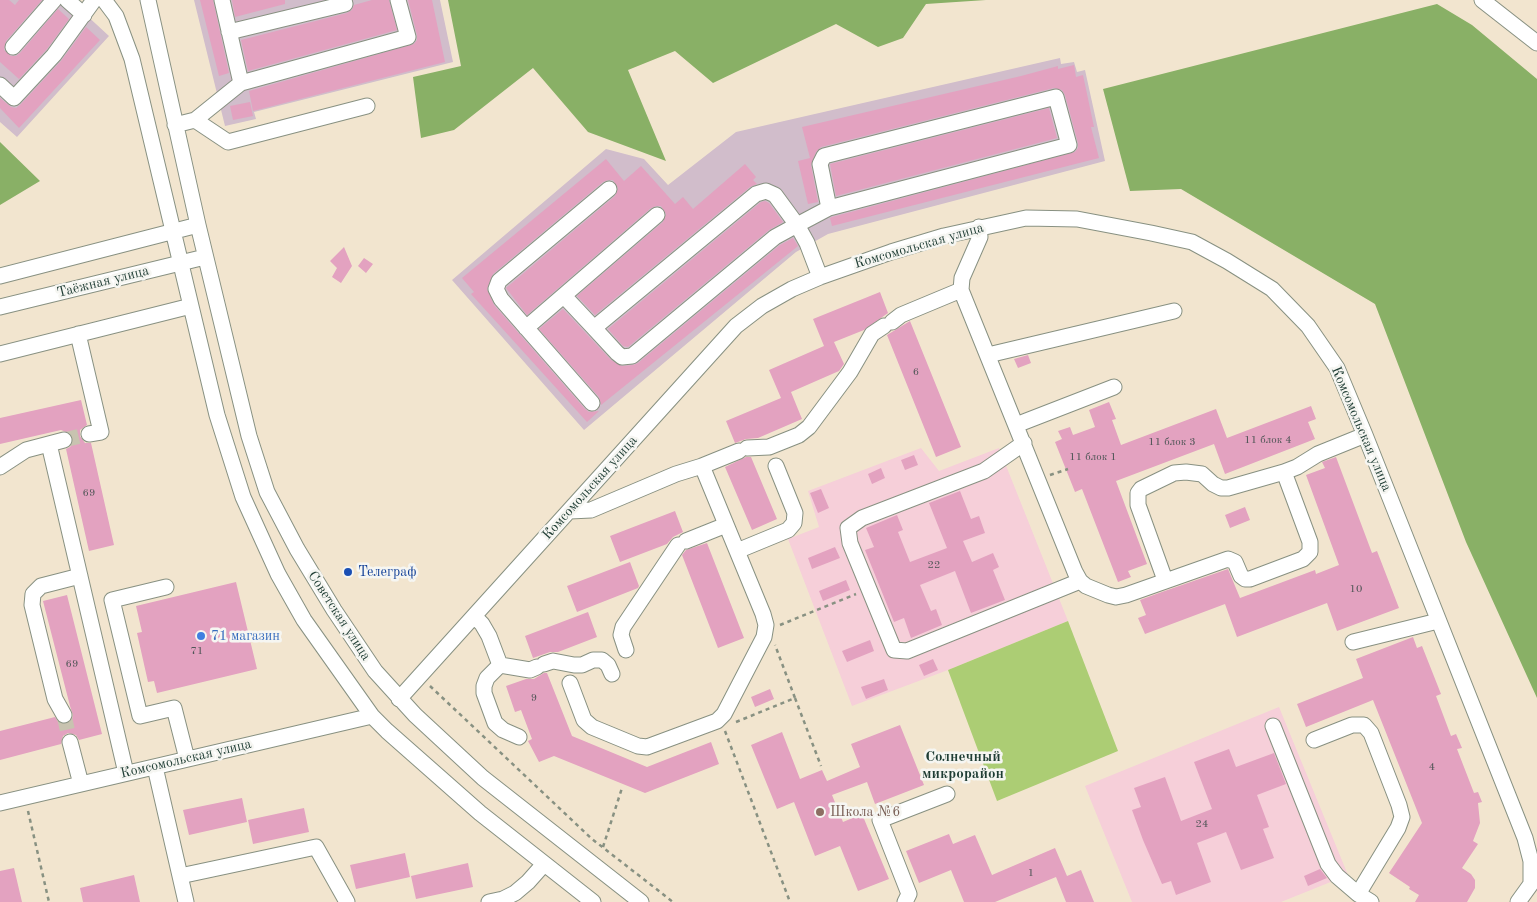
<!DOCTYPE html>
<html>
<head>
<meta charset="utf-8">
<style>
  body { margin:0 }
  canvas { display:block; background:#f2e5cf }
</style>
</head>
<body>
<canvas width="1537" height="902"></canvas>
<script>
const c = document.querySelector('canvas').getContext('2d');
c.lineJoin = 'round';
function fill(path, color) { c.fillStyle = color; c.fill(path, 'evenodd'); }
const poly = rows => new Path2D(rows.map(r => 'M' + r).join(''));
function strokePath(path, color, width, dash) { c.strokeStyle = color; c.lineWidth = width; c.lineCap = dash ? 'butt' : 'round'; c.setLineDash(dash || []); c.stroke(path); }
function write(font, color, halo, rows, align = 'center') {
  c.font = font + ' "Old Standard TT",serif'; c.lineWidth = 5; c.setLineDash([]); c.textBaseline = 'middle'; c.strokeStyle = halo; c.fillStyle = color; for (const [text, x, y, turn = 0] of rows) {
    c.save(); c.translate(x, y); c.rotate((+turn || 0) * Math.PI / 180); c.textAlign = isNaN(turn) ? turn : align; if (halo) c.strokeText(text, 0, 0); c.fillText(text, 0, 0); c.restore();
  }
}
fill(poly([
  [921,448,939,471,999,448,1068,621,948,670,852,706,788,539,819,527,808,491],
  [1279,707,1348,875,1281,902,1132,902,1085,786]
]), '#f6cfd9');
fill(poly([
  [0,0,70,0,109,36,17,137,0,122],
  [194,0,440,0,453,62,254,112,256,119,225,126],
  [1060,58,1061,64,1074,62,1077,72,1085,70,1105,161,828,234,796,252,584,430,452,280,606,149,644,159,668,185,736,132]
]), '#d1bdcb');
fill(poly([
  [1068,621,1118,751,997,801,948,670]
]), '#accd74');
fill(poly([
  [448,0,986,0,926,4,903,38,878,47,836,24,713,83,675,51,628,70,666,161,588,132,533,68,454,130,421,138,413,77,461,66],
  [1437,4,1472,25,1537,79,1537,698,1466,542,1375,304,1181,189,1130,191,1103,89],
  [0,142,40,181,0,205]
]), '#89b066');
fill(poly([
  [0,0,9,0,15,5,19,0,42,0,6,41,4,50,11,56,16,56,20,53,58,9,69,19,47,49,19,79,0,62],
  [200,0,213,0,229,73,219,76],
  [232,0,285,0,285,4,235,17],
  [372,0,389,0,397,30,248,71,241,40,347,13,352,10,354,5],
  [408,0,432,0,445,62,253,111,249,91,414,44,417,40,417,35],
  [86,27,100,40,19,128,0,108,0,98,11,107,16,108,20,105,61,61],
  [1074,65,1076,77,1083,75,1094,127,1091,127,1099,158,832,226,830,218,832,217,1075,152,1078,148,1078,143,1065,95,1062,90,1054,88,821,147,816,152,811,165,818,202,808,204,798,161,810,158,802,127,1021,76,1058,66,1058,69],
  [250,102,253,116,233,120,230,106],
  [1049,108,1057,138,836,196,830,164],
  [606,159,624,181,641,166,675,204,683,197,693,209,745,164,756,177,753,180,757,184,750,187,595,315,577,296,663,222,666,214,661,206,656,206,651,208,527,315,506,288,615,196,618,188,613,180,608,180,603,182,493,274,487,289,494,305,585,409,589,412,599,411,587,422,471,294,474,292,462,278],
  [765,201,769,203,783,222,769,230,628,347,623,346,608,329,761,202],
  [793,238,798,246,601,405,599,397,539,329,563,309,611,360,622,366,633,365,638,363,780,245],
  [344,247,352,266,341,283,332,277,337,268,330,261],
  [364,258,373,264,366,273,358,266],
  [880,292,888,313,864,330,834,342,844,364,839,371,791,392,802,419,758,438,746,439,735,443,726,421,781,398,769,370,824,346,813,319],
  [910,321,961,447,936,457,887,335],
  [1028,355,1031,363,1018,368,1014,359],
  [81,400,87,425,80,430,80,436,85,443,91,443,114,545,89,551,66,449,70,447,73,443,73,438,71,434,61,430,0,444,0,418],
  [1109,402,1116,419,1112,420,1121,445,1216,409,1227,438,1311,406,1316,419,1308,422,1315,439,1225,474,1214,444,1116,481,1147,564,1128,571,1131,577,1118,582,1082,489,1075,492,1055,442,1062,439,1058,431,1070,427,1073,435,1095,427,1089,410],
  [914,455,918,465,905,470,901,460],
  [746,457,751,457,777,519,752,530,725,467],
  [1336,457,1372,553,1377,551,1399,608,1337,631,1327,603,1237,637,1225,604,1145,634,1138,618,1146,615,1140,600,1159,593,1228,569,1240,598,1315,570,1316,574,1339,565,1306,475,1325,468,1322,462],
  [881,468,885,478,872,484,868,474],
  [821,489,829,508,818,513,810,493],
  [960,491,971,519,979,516,985,533,963,541,972,562,993,553,999,567,993,570,1005,600,971,613,955,571,920,585,931,611,936,609,942,625,911,638,904,618,894,622,865,550,874,547,866,528,897,515,903,530,898,532,910,562,947,548,929,503],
  [1245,507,1250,520,1230,528,1225,515],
  [675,511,683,532,673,537,667,544,620,562,610,536],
  [707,543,744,638,718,648,682,555,686,550],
  [835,547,840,558,812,569,808,558],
  [630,562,639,586,638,588,577,612,567,586],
  [846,580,850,590,823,601,819,591],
  [236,582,257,669,157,693,154,681,148,682,137,633,142,632,136,606],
  [67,595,102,734,79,740,76,735,68,733,63,736,61,744,0,760,0,731,55,717,59,723,63,724,69,723,72,719,73,715,70,706,43,601],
  [588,612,597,637,558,652,550,652,533,658,525,636],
  [1413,637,1417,648,1422,646,1441,694,1436,696,1451,736,1456,734,1462,748,1457,749,1474,793,1478,792,1482,802,1478,803,1480,823,1473,841,1478,844,1462,868,1471,874,1475,880,1475,888,1467,902,1415,902,1419,895,1409,889,1410,887,1389,873,1422,823,1373,700,1306,727,1297,704,1363,678,1356,659],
  [870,640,874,651,847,662,842,651],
  [933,659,938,670,924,676,919,665],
  [544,673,547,673,572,736,647,767,711,742,719,764,645,793,554,756,539,762,528,741,532,739,521,710,515,712,506,686,526,679,534,679],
  [884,679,888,690,866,699,861,687],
  [770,689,774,699,755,707,751,697],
  [900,725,924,785,875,804,867,782,832,795,843,822,862,814,889,879,858,891,840,846,815,856,794,802,777,809,751,745,782,732,800,779,822,770,827,781,860,767,851,744],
  [1229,749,1236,767,1274,753,1286,784,1257,795,1269,827,1263,829,1274,858,1241,870,1226,832,1197,843,1211,882,1176,895,1171,881,1162,884,1143,840,1132,810,1141,807,1134,788,1165,777,1181,821,1212,809,1194,762],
  [242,798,247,822,189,835,183,810],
  [304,808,309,832,253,844,248,820],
  [949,834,953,844,975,835,992,875,1055,848,1067,876,1081,870,1094,902,1066,902,1056,877,995,902,964,902,951,870,919,883,906,851],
  [405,853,410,877,356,889,350,865],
  [468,863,473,887,416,899,411,876],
  [14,868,22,902,0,902,0,871],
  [1320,869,1327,878,1308,886,1304,876],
  [134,875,140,902,83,902,80,888]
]), '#e3a2c0');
strokePath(poly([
  [64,440,89,434],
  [64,715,70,742]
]), '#c8c3b0', 15, [15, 8]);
const minor = poly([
  [67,0,84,15],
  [104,0,116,16,132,59,217,415,243,497,278,574,304,620,372,716,387,731,480,813,593,902],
  [148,0,198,225,249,436,267,492,297,549,334,610,375,671,415,715,483,778,641,902],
  [222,0,241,83],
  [1482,0,1537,43],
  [229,32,345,4,344,0],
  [13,47,54,0],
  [0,85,14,98,54,55,94,0],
  [195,120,228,142,367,106],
  [175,125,195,120,241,83,408,37,398,0],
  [979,227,980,237,962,278,961,290,1075,572,1080,581,1086,586,1108,595,1116,597,1126,595,1228,559,1235,562,1241,576,1245,579,1250,579,1303,559,1310,552,1310,542,1284,472,1297,467,1318,454,1365,435],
  [0,276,198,225],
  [820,277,807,243,797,225,829,208,1069,145,1056,97,824,156,820,164,829,208],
  [564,296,594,328,617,353,622,357,632,356,775,237,797,225,775,195,766,191,756,194,594,328],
  [0,307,205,257],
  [892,322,901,315,961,290],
  [526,328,657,215],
  [78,334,101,432,89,434],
  [0,354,191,306],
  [988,355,1174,311],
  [592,403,501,299,496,289,499,281,609,189],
  [1016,425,1114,387],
  [1024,443,984,471,862,518,848,528,850,543,894,650,907,651,1080,581],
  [49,444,126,773],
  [747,448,769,447,799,435,809,427,850,372,872,334,884,326],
  [702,466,739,451],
  [0,467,26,450,64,440],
  [570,511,591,510,676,474,702,466,737,551,788,530,794,523,795,513,776,466],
  [686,541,726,525],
  [1165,580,1138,505,1138,493,1141,489,1174,473,1186,472,1202,474,1213,484,1221,488,1228,488,1284,472],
  [166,587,112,600,140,716,174,708,187,759],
  [475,617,482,624,489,636,500,665,530,670,537,667],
  [1353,642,1438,621],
  [626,650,621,635,623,627,678,545],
  [544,664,553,661,574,665,582,665,593,660,602,660,608,665,612,674],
  [500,665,487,678,484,686,484,693,495,723,503,730,519,737],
  [570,683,584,720,592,727,638,746,647,747,717,721,724,714,764,637,766,625,763,614,737,551],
  [399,699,736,326,762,306,792,289,820,277,891,252,944,236,1026,218,1077,219,1151,233,1192,242,1227,261,1272,289,1308,326,1337,368,1365,435,1525,838,1531,861,1531,884],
  [64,715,55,699,32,605,33,594,41,586,80,576],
  [1273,726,1328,864,1337,876,1358,894],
  [1314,740,1352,725,1364,725,1371,733,1399,805,1402,817,1398,828,1358,894,1371,902],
  [70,742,81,784],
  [155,767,186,902],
  [0,803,372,716],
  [180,876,316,847,347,902],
  [489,902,503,899,515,893,528,882,544,864],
  [905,902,909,894,880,820,947,794],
  [1518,902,1531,884]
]);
strokePath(minor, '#889182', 17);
strokePath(poly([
  [1050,475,1068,469],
  [780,625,856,594],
  [430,686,592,839,673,902],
  [795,698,821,766],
  [736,722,795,698,775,645],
  [725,731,790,902],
  [28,811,49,902],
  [603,847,622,788]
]), '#889182', 2.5, [4, 4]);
strokePath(minor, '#fff', 15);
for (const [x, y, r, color] of [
  [348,572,5,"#1a4fb4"],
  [201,636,5,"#3f7fe0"],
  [820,812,5,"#8d6e63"]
]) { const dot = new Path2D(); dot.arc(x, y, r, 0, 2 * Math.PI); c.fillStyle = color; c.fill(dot); strokePath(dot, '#f6f6f2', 2); }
write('11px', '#505657', null, [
  ["6",916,372],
  ["11 блок 4",1268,440],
  ["11 блок 3",1172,442],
  ["11 блок 1",1093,457],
  ["69",89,493],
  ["22",934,565],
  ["10",1356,589],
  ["71",197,651],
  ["69",72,664],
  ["9",534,698],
  ["4",1432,767],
  ["24",1202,824],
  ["1",1031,873]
]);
write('14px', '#1f3d34', '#f6f6f2', [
  ["Комсомольская улица",919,246,-16],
  ["Таёжная улица",103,282,-14],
  ["Комсомольская улица",1361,429,67],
  ["Комсомольская улица",590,488,-48],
  ["Советская улица",339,616,57],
  ["Комсомольская улица",186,759,-13]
]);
write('14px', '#164399', '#f6f6f2', [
  ["Телеграф",358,572]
], 'left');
write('14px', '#366cbe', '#f6f6f2', [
  ["71 магазин",211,636]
], 'left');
write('14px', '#785e54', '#f6f6f2', [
  ["Школа №6",830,812]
], 'left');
write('bold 15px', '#1f3d34', '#f6f6f2', [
  ["Солнечный",963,757],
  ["микрорайон",963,774]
]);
</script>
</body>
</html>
